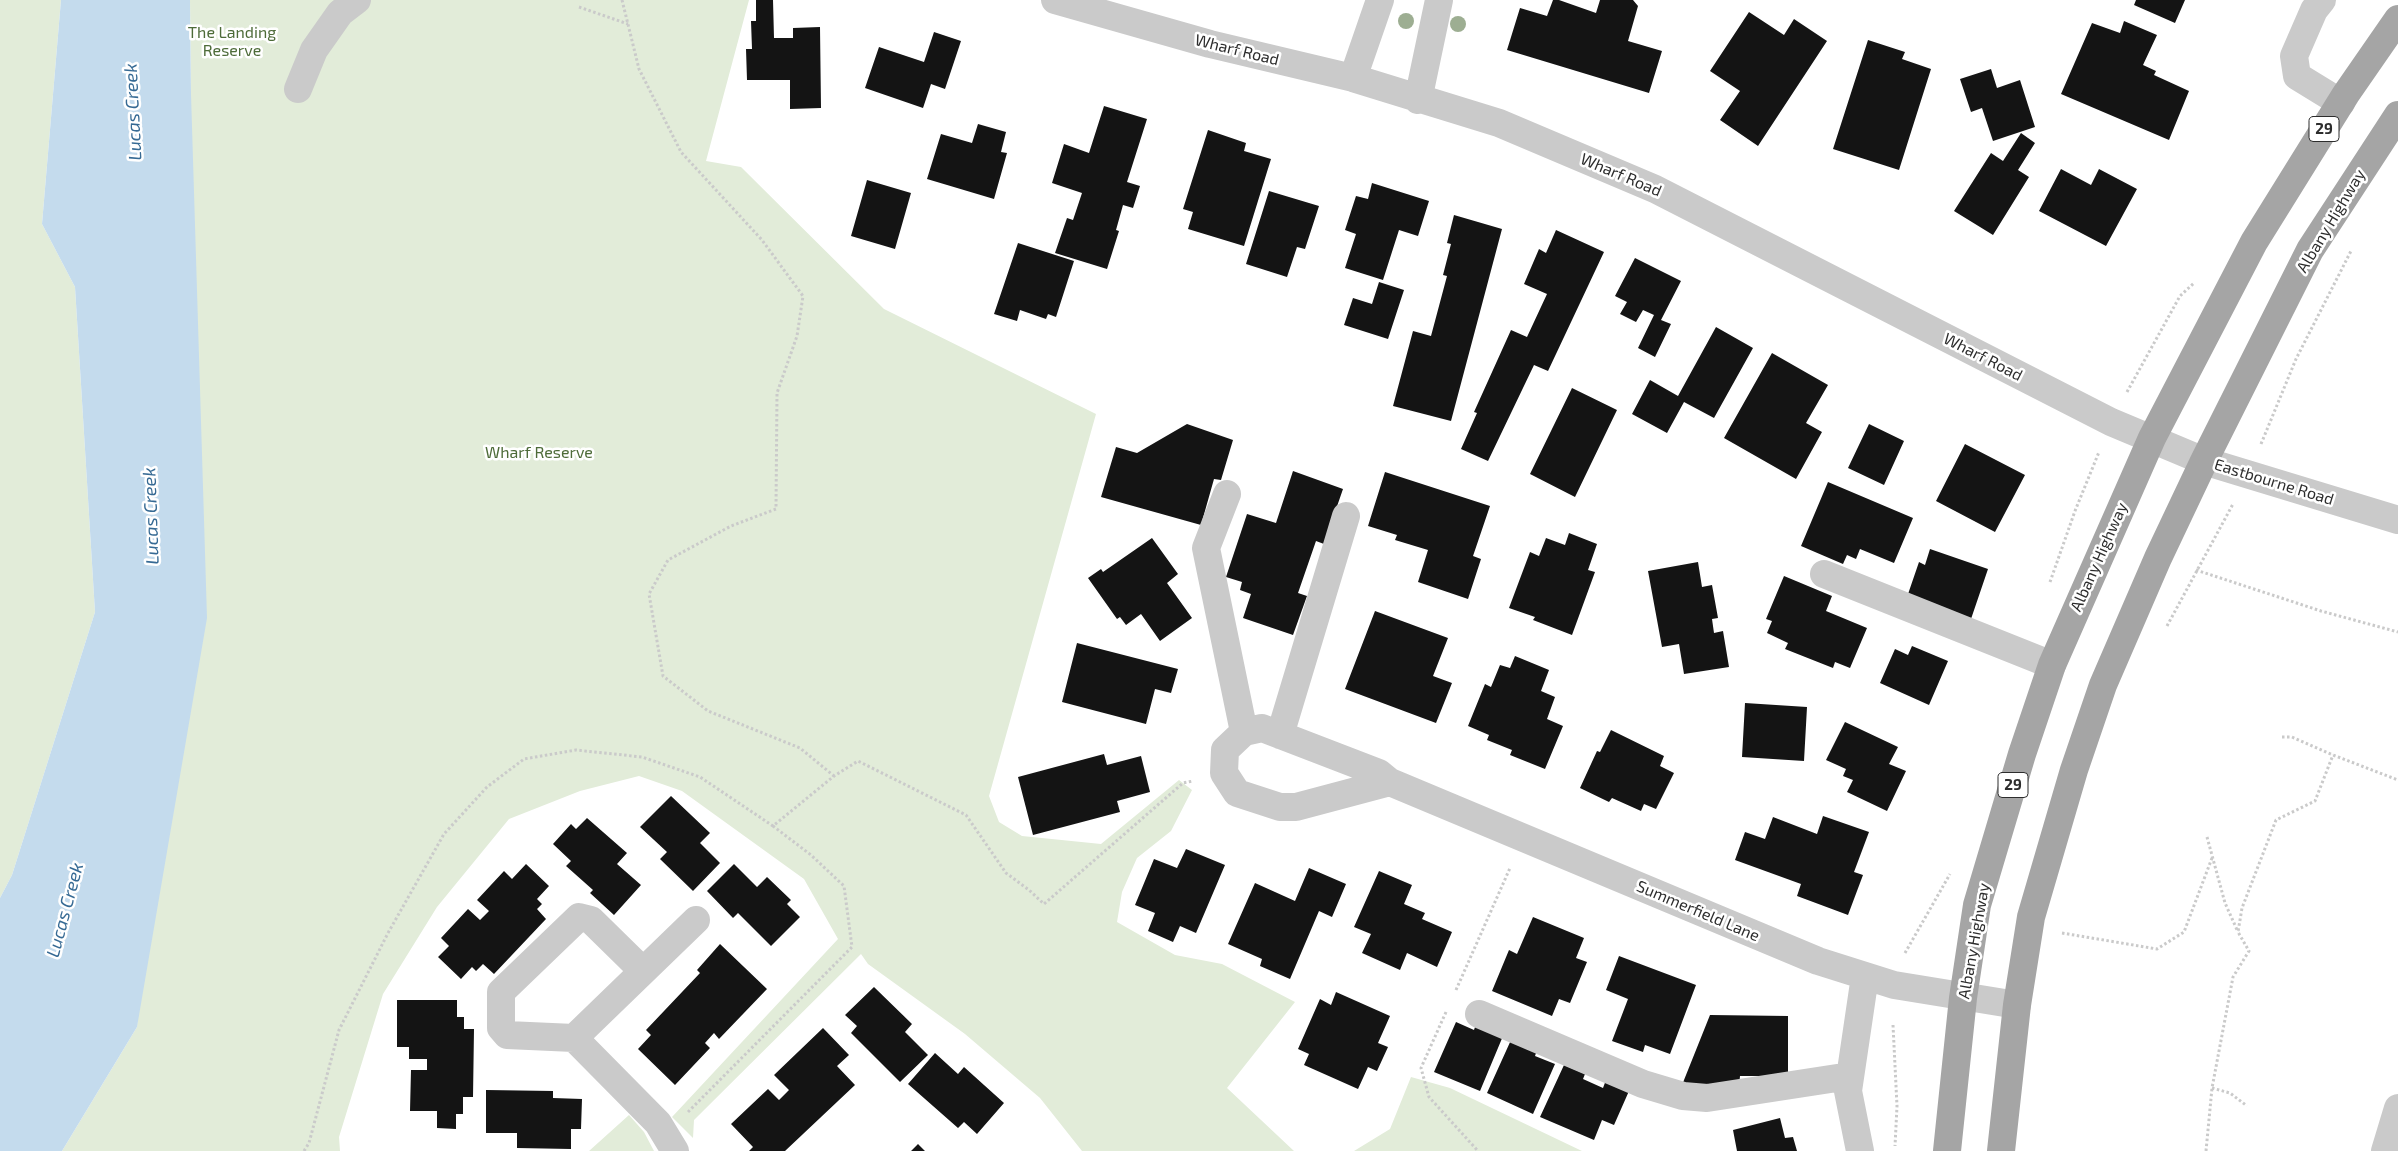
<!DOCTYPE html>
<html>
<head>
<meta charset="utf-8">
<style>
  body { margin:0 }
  canvas { display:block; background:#fff }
</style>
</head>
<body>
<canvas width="2398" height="1151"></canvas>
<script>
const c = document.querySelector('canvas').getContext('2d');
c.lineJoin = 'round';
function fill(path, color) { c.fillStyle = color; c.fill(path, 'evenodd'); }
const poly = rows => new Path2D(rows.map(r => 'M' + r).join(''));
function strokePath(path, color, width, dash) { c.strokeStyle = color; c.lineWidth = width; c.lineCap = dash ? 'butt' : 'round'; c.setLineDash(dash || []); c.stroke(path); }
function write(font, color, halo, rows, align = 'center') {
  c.font = font + ' "Exo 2",sans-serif'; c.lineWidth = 5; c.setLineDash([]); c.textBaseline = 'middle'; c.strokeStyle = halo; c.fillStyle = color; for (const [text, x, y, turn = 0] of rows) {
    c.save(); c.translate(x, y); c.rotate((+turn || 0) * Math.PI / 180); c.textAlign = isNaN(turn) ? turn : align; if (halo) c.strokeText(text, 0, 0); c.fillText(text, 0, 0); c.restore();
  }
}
fill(poly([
  [0,0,61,0,42,224,75,287,95,612,12,875,0,898],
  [190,0,749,0,706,161,741,167,884,309,1096,414,989,796,999,822,1022,836,1101,844,1179,780,1192,790,1171,831,1137,858,1122,892,1117,922,1175,955,1222,964,1295,1002,1227,1088,1294,1151,1082,1151,1040,1098,965,1034,868,964,861,954,694,1120,693,1138,672,1117,838,939,804,879,682,791,639,776,580,791,509,819,437,907,383,994,339,1137,340,1151,62,1151,137,1027,191,94],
  [1411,1077,1450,1088,1582,1151,1354,1151,1390,1129],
  [629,1115,644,1132,654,1151,589,1151]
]), '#e2ecd9');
fill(poly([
  [61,0,190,0,191,94,207,618,137,1027,62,1151,0,1151,0,898,12,875,95,612,75,287,42,224]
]), '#c4dbed');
fill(poly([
  [756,0,773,0,774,38,793,38,793,28,820,27,821,108,790,109,790,80,747,80,746,49,752,49,751,21,756,21],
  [1553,0,1559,0,1596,13,1600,0,1633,0,1638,6,1628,41,1662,51,1649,93,1507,50,1520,8,1547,16],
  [2136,0,2185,0,2175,23,2134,5],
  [1749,12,1784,35,1794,19,1827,41,1758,146,1720,120,1740,91,1710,71],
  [2124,21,2157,35,2143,65,2156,71,2154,75,2189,91,2169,140,2061,94,2092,23,2120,33],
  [934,32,961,41,945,89,931,84,923,108,865,88,879,47,924,62],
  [1868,40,1905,52,1902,59,1931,69,1899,170,1833,149],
  [1991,69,1997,88,2020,80,2035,127,1993,141,1982,108,1971,112,1960,79],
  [1104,106,1147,119,1127,182,1140,186,1133,208,1123,205,1116,230,1119,231,1107,269,1055,253,1067,218,1073,220,1082,193,1052,183,1064,144,1089,153],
  [978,124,1006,132,1001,152,1007,153,994,199,927,179,941,134,972,143],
  [1208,130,1246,143,1244,151,1271,159,1244,246,1188,229,1193,212,1183,209],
  [2021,133,2035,143,2018,170,2029,177,1993,235,1954,211,1991,153,2003,161],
  [2061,169,2091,185,2099,169,2137,189,2106,246,2039,211],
  [867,180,911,193,895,249,851,236],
  [1372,183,1429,201,1418,236,1399,230,1383,280,1345,268,1356,234,1345,230,1356,196,1368,199],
  [1269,191,1319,206,1305,249,1297,247,1287,277,1246,264],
  [1454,215,1502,229,1451,421,1393,406,1413,331,1431,336,1447,276,1443,275,1451,244,1447,243],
  [1556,230,1604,252,1548,371,1534,365,1488,461,1461,449,1477,413,1474,412,1511,330,1527,337,1547,294,1524,284,1539,249,1546,253],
  [1018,243,1074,261,1056,317,1048,314,1046,319,1020,310,1017,321,994,314],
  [1635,258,1681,281,1661,320,1671,324,1655,357,1638,348,1654,315,1643,310,1636,322,1620,314,1627,302,1615,296],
  [1379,282,1404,290,1388,339,1344,325,1353,298,1372,304],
  [1716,327,1753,348,1714,418,1684,402,1667,433,1632,414,1650,380,1678,396],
  [1772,353,1828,385,1806,423,1822,432,1796,479,1724,438],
  [1572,388,1617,410,1575,497,1530,474],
  [1187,424,1233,440,1221,480,1214,479,1201,525,1101,497,1116,447,1137,453],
  [1869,424,1904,441,1884,485,1848,468],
  [1965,444,2025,475,1995,532,1936,501],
  [1293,471,1343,489,1324,544,1316,541,1298,593,1307,596,1293,635,1243,618,1251,594,1240,590,1242,582,1226,577,1247,514,1276,523],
  [1385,472,1490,506,1473,556,1481,559,1468,599,1418,582,1428,550,1395,540,1397,535,1368,526],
  [1828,482,1913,518,1894,563,1860,549,1856,559,1847,555,1843,564,1801,546],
  [1569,533,1597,544,1588,570,1595,572,1572,635,1533,620,1535,617,1509,608,1530,552,1539,556,1546,538,1565,545],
  [1152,538,1178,574,1167,583,1192,618,1160,641,1141,614,1126,625,1120,617,1117,619,1088,578,1101,569,1103,572],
  [1930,549,1988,569,1971,619,1907,597,1919,562,1925,565],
  [1698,562,1702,587,1712,585,1718,618,1712,619,1714,633,1723,631,1729,667,1684,674,1679,644,1662,647,1648,571],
  [1784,576,1832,596,1826,611,1867,628,1850,668,1835,662,1833,668,1785,649,1788,643,1767,633,1772,621,1766,619],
  [1375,611,1448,638,1433,676,1452,683,1436,723,1345,689],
  [1077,643,1178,669,1171,693,1155,689,1146,724,1062,702],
  [1912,646,1948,661,1929,705,1880,683,1895,649,1908,655],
  [1515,656,1549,670,1541,691,1555,697,1547,719,1563,726,1545,769,1510,755,1512,750,1487,740,1489,735,1468,726,1485,684,1491,687,1500,665,1510,668],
  [1745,703,1807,707,1804,761,1742,757],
  [1845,722,1898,747,1889,764,1906,771,1887,811,1847,792,1853,780,1843,776,1846,769,1826,760],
  [1611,730,1664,756,1660,766,1674,773,1656,809,1644,804,1641,811,1612,798,1609,802,1580,788,1597,751,1600,752],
  [1104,754,1107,765,1141,756,1150,792,1117,801,1120,812,1033,835,1018,777],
  [671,796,710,833,700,843,720,863,693,891,660,859,667,852,640,827],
  [1823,816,1869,832,1854,872,1863,875,1848,915,1797,896,1801,884,1735,860,1745,832,1765,839,1773,817,1817,834],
  [587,818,627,853,617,864,641,885,614,915,590,893,593,890,566,866,571,861,553,844,571,824,576,829],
  [1186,849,1225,865,1196,933,1180,926,1173,942,1148,931,1155,913,1135,905,1154,859,1177,868],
  [526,864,549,886,537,899,542,904,537,909,546,919,494,974,483,964,476,971,472,967,461,979,438,957,449,946,441,938,468,909,480,920,489,911,477,900,504,871,512,879],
  [734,864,757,887,767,877,791,900,787,904,800,917,771,946,738,913,733,918,707,891],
  [1309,868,1346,884,1332,917,1319,911,1290,979,1260,966,1262,959,1228,944,1255,883,1295,901],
  [1379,871,1412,885,1404,904,1425,913,1422,919,1452,932,1437,967,1407,953,1400,970,1362,953,1371,934,1354,927],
  [1533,917,1584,938,1576,958,1587,962,1570,1003,1559,999,1552,1016,1492,991,1509,950,1517,954],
  [720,944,767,989,719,1039,714,1033,705,1043,710,1048,675,1085,638,1049,651,1035,646,1030,700,973,697,970],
  [1619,956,1696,985,1670,1054,1645,1045,1643,1052,1612,1041,1628,999,1606,990],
  [874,987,912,1024,905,1032,928,1055,900,1082,851,1033,857,1026,845,1015],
  [1336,992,1390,1016,1378,1043,1388,1047,1377,1071,1368,1067,1358,1089,1304,1065,1309,1054,1298,1049,1320,999,1331,1005],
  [397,1000,457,1000,457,1017,464,1017,464,1029,474,1029,473,1097,463,1097,463,1114,456,1114,456,1129,437,1128,437,1111,410,1111,411,1070,427,1070,427,1059,409,1059,409,1047,397,1047],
  [1710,1015,1788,1016,1788,1076,1740,1076,1739,1086,1682,1085],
  [1456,1022,1474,1030,1476,1024,1503,1036,1480,1091,1434,1072],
  [823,1028,849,1055,837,1066,855,1085,785,1151,749,1151,753,1147,731,1124,768,1089,779,1100,789,1090,774,1075],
  [1511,1040,1537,1050,1535,1056,1555,1064,1533,1114,1487,1093],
  [935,1053,958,1074,964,1067,1004,1103,977,1134,964,1122,958,1128,908,1084],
  [1564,1065,1585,1074,1583,1079,1603,1088,1606,1080,1629,1091,1614,1125,1602,1120,1594,1140,1540,1117],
  [486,1090,553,1091,553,1098,582,1099,581,1129,571,1129,571,1149,517,1148,517,1133,486,1133],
  [1780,1118,1785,1138,1793,1137,1797,1151,1737,1151,1733,1130],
  [918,1144,925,1151,911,1151]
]), '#141414');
strokePath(poly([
  [622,0,639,69,681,152,762,240,803,296,797,336,777,393,776,509,731,526,668,560,649,594,663,676,708,711,800,748,834,776],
  [579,7,628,24],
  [2127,392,2180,296,2194,283],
  [2261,444,2296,359,2351,251],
  [2196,570,2321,611,2398,632],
  [2050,582,2075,511,2099,452],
  [2167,626,2233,504],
  [2282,737,2292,737,2333,755,2398,780],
  [2207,837,2225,903,2238,932],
  [2062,933,2157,949,2184,932,2212,858],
  [1905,953,1950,874],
  [1456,990,1510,868],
  [1446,1012,1421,1068,1429,1097,1478,1151],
  [1893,1025,1897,1106,1895,1146],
  [2212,1088,2230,1093,2247,1106],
  [688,1112,852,947,844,886,811,855,773,826],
  [304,1151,309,1143,339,1030,388,933,444,834,487,787,524,759,576,750,642,757,700,777,773,826,834,776,858,761,966,815,1006,873,1029,890,1044,904,1183,783,1193,781],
  [2206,1151,2212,1088,2233,977,2249,951,2238,932,2242,908,2276,820,2315,801,2333,755]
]), '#cacaca', 3, [2.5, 2.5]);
strokePath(poly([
  [1055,0,1210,44,1353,78,1499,123,1655,189,2111,422,2204,461,2398,520],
  [2322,0,2314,10,2294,56,2297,76,2341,103],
  [1353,78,1380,0],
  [298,89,314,50,340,13,357,0],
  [1418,100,1439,0],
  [1227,494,1206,548,1244,732],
  [1824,574,2052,665],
  [1280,735,1346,516],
  [1390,782,1296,807,1280,807,1237,793,1224,773,1225,750,1244,732,1262,728,1379,773,1390,782,1818,961,1894,985,2017,1005],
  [1479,1014,1643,1084,1683,1096,1707,1098,1850,1076],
  [574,1038,507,1035,501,1028,501,992,579,917,591,920,643,971],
  [675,1151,658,1123,574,1038,696,920],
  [1860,1151,1848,1091,1865,976],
  [2385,1151,2398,1108]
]), '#cacaca', 28);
strokePath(poly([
  [1947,1151,1963,998,1977,905,2022,754,2052,665,2152,438,2254,242,2346,94,2398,19],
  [2001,1151,2017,1005,2031,917,2074,770,2103,685,2158,558,2204,461,2310,250,2398,115]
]), '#a5a5a5', 28);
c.fillStyle = '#9dae92';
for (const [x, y] of [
  [1406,21],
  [1458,24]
]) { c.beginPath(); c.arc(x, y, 8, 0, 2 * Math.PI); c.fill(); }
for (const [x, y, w] of [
  [2324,129,30],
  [2013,785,30]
]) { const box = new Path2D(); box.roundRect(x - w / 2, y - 12.5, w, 25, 4); c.fillStyle = '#fff'; c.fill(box); strokePath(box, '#2d2d2d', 1); }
write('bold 15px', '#2d2d2d', null, [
  ["29",2324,129],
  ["29",2013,785]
]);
write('16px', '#4d6b38', '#fff', [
  ["The Landing",232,33],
  ["Reserve",232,51],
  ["Wharf Reserve",539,453]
]);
write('16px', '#2d2d2d', '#fff', [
  ["Wharf Road",1237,50,14],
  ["Wharf Road",1621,175,23],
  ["Albany Highway",2331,221,-59],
  ["Wharf Road",1983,357,27],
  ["Eastbourne Road",2274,482,17],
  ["Albany Highway",2099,557,-66],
  ["Summerfield Lane",1698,911,23],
  ["Albany Highway",1974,941,-80]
]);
write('italic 18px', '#366a94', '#fff', [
  ["Lucas Creek",133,112,-93],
  ["Lucas Creek",151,516,-92],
  ["Lucas Creek",65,910,-75]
]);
</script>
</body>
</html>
